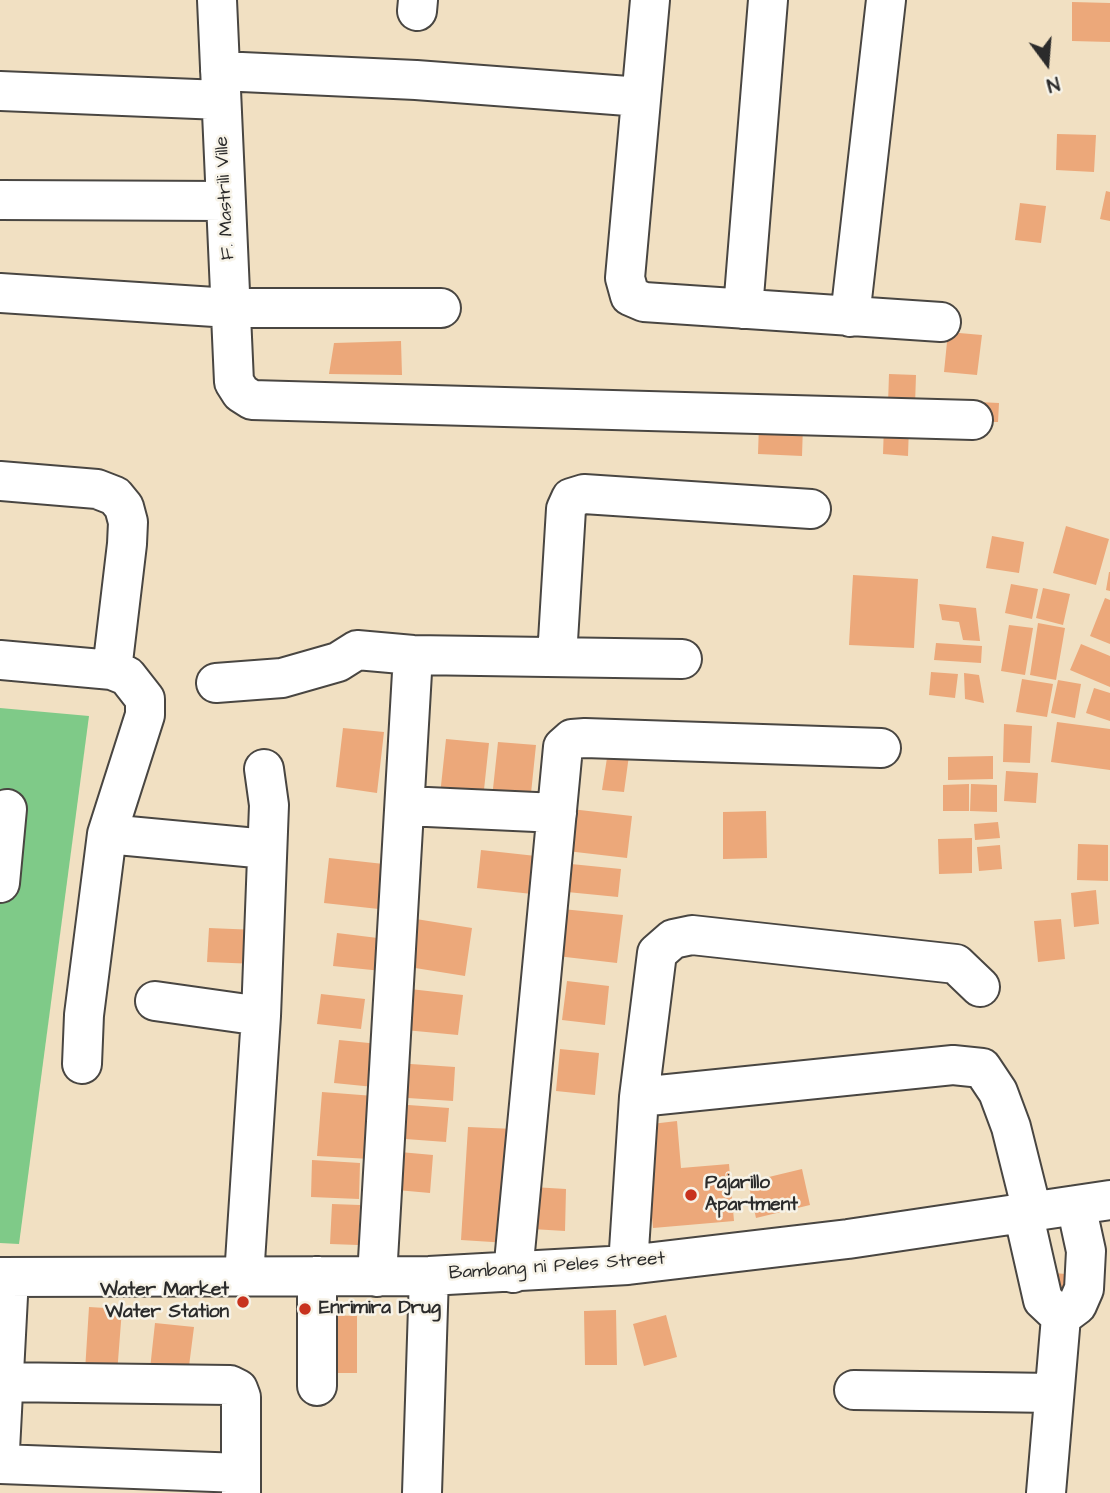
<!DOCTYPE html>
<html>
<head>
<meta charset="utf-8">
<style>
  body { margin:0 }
  #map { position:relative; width:1110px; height:1493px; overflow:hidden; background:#f1e0c2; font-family:"Architects Daughter",sans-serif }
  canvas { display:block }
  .north { position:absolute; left:1012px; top:28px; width:70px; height:70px; -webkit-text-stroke:5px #f7f3e8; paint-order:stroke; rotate:164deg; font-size:19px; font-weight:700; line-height:28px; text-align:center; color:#2b2b2b }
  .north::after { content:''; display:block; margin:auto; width:24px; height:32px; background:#2b2b2b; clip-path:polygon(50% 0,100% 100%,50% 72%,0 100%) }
</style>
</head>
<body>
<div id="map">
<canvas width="1110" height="1493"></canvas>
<div class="north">N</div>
</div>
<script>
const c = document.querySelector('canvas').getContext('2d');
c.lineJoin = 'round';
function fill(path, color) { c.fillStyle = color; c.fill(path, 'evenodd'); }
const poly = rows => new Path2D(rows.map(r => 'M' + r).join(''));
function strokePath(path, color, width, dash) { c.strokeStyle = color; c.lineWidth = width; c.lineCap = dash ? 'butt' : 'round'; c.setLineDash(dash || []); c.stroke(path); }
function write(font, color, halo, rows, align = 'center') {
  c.font = font + ' "Architects Daughter",sans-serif'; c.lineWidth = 5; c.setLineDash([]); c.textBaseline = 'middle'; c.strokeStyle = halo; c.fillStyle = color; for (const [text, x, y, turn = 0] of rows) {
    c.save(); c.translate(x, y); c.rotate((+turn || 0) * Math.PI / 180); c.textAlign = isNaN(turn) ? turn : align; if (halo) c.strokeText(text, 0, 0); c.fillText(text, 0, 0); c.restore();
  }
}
fill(poly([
  [0,708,89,716,19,1244,0,1243]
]), '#7fca88');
fill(poly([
  [1072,2,1110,3,1110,42,1072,41],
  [1057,134,1096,135,1094,172,1056,170],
  [1106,191,1110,192,1110,221,1100,219],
  [1020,203,1046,206,1041,243,1015,240],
  [948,332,982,335,977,375,944,372],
  [401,341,402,375,329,374,334,343],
  [889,374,916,375,915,405,888,404],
  [978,402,999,403,998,422,978,422],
  [759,424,803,425,802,456,758,454],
  [884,425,909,426,908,456,883,454],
  [1066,526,1109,539,1096,585,1053,573],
  [992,536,1024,542,1019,573,986,568],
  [1109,572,1110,572,1110,591,1106,590],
  [853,575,918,579,914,648,849,645],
  [1011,584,1038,589,1032,619,1005,613],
  [1043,588,1070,594,1063,625,1036,618],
  [1105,598,1110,600,1110,644,1090,636],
  [939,604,976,608,980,641,963,640,959,622,942,620],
  [1038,623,1065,628,1056,680,1030,675],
  [1009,625,1033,628,1025,675,1001,671],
  [936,643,982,646,981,663,934,660],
  [1081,644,1110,656,1110,687,1070,670],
  [931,672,958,674,955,698,929,695],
  [964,673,979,675,984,703,965,699],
  [1022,679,1053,684,1047,717,1016,712],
  [1058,680,1081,684,1075,718,1051,713],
  [1094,688,1110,693,1110,721,1086,713],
  [1057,722,1110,729,1110,770,1051,762],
  [1004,724,1032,726,1030,763,1003,762],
  [343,728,384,732,377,793,336,787],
  [446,739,489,743,483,799,440,795],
  [498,742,536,745,530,803,492,798],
  [609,745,630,748,624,792,602,790],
  [993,756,993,779,948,780,948,757],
  [1006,771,1038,773,1036,803,1004,801],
  [969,784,969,811,943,811,943,785],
  [971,784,997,785,997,812,970,811],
  [571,809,632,816,627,858,567,851],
  [766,811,767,858,723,859,723,812],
  [998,822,1000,838,975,840,974,824],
  [972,838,972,873,939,874,938,839],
  [1078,844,1108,845,1108,881,1077,880],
  [1000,845,1002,869,979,871,977,847],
  [481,850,536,856,532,894,477,888],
  [329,858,393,865,388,910,324,903],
  [571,864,621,869,618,897,567,892],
  [1096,890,1099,924,1074,927,1071,893],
  [562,909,623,915,617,963,557,956],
  [416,919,472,928,465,976,409,967],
  [1061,919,1065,959,1038,962,1034,921],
  [209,928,257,930,256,964,207,962],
  [337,933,386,939,382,971,333,966],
  [567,981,609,986,605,1025,562,1020],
  [410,989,463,995,458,1035,405,1030],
  [321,994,365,999,361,1029,317,1024],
  [339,1040,379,1044,374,1087,334,1083],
  [560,1049,599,1053,595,1095,556,1091],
  [396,1063,455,1067,453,1101,393,1097],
  [322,1092,374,1096,370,1159,317,1156],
  [395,1104,449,1108,446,1142,392,1138],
  [677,1121,681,1168,729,1164,734,1221,653,1228,643,1125],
  [468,1127,515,1129,508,1243,461,1240],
  [400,1152,433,1155,430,1193,397,1190],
  [312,1160,360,1163,359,1199,311,1197],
  [802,1169,810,1205,756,1218,748,1182],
  [533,1187,566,1189,565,1231,532,1229],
  [332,1204,360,1205,358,1245,330,1244],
  [1054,1273,1077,1275,1074,1301,1052,1299],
  [89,1307,122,1309,117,1374,85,1371],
  [616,1310,617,1365,585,1365,584,1311],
  [326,1315,357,1316,357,1373,326,1373],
  [666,1315,677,1357,644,1366,633,1324],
  [155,1323,194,1327,188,1374,150,1369]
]), '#eca87a');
const minor = poly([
  [217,0,234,382,241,393,252,400,973,420],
  [650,0,625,278,630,296,644,302,941,322],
  [417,11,418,0],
  [220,71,416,80,641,97],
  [0,91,221,100],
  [0,200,226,201],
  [0,293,230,308,441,308],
  [743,309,768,0],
  [850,317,886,0],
  [0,481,97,489,115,496,124,507,128,522,127,544,112,670],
  [557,657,566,509,571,498,584,494,811,509],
  [0,660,112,670,127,676,145,699,145,715,107,834,84,1015,82,1064],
  [216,683,282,678,338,662,357,650,413,655,682,659],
  [406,806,557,813],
  [107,834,267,849],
  [0,883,7,809],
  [155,1001,261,1016],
  [639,1097,953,1065,982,1068,998,1092,1011,1127,1032,1211],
  [1023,1212,1043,1300,1061,1317],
  [628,1265,639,1097,657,953,673,939,692,935,956,964,980,987],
  [513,1273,563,747,572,739,585,738,881,748],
  [0,1277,429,1276,628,1265,848,1239,1110,1200],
  [244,1277,261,1016,269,805,264,769],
  [377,1277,413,655],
  [0,1382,230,1385,238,1389,241,1397,241,1493],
  [317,1386,317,1276],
  [854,1390,1053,1393],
  [0,1450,9,1277],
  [0,1464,241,1473],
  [422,1493,429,1276],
  [1046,1493,1061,1317,1077,1305,1084,1289,1086,1251,1076,1205]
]);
strokePath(minor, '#494642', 42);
strokePath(minor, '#fff', 38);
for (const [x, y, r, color] of [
  [691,1195,7,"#c8321e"],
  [243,1302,7,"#c8321e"],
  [305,1309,7,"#c8321e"]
]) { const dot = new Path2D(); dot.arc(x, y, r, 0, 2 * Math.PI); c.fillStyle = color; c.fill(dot); strokePath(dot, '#f7f3e8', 2.5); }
write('19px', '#2b2b2b', '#f7f3e8', [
  ["F. Mastrili Ville",226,198,-93],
  ["Bambang ni Peles Street",557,1267,-4]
]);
write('bold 19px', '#2b2b2b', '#f7f3e8', [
  ["Pajarillo",705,1184],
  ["Apartment",705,1206],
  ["Water Market",229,1291,"right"],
  ["Water Station",229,1313,"right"],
  ["Enrimira Drug",319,1309]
], 'left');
</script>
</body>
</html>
